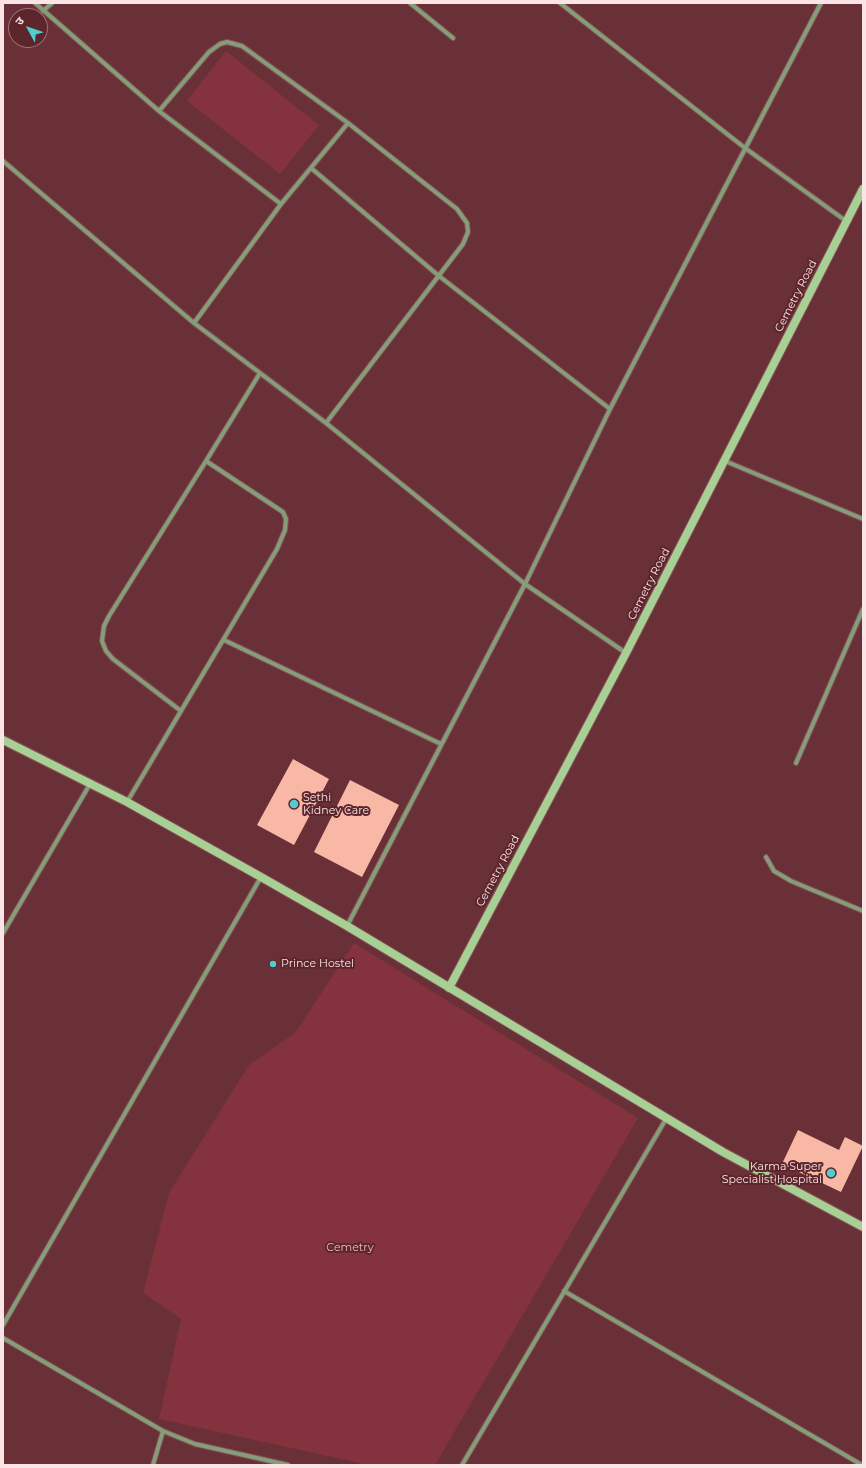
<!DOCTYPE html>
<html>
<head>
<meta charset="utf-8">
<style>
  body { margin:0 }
  #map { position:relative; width:866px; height:1468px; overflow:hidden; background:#693137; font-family:Montserrat,"Noto Sans Devanagari",sans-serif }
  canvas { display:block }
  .frame { position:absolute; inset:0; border:4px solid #fae4e5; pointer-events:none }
  .north { position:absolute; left:8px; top:8px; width:40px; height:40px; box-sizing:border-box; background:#5d262c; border:1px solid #9c7276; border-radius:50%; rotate:310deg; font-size:11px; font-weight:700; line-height:16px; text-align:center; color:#fae4e5 }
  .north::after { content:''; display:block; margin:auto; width:14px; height:18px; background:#52cdcd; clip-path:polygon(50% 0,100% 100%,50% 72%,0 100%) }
</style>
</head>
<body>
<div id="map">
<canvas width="866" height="1468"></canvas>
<div class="frame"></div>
<div class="north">उ</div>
</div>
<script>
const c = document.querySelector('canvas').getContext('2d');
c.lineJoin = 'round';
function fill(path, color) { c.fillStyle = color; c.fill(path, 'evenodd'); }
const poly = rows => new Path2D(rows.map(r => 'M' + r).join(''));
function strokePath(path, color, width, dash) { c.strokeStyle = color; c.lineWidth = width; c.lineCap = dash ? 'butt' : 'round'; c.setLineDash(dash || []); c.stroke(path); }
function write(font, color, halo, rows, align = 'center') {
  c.font = font + ' Montserrat,sans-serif'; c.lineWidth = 4; c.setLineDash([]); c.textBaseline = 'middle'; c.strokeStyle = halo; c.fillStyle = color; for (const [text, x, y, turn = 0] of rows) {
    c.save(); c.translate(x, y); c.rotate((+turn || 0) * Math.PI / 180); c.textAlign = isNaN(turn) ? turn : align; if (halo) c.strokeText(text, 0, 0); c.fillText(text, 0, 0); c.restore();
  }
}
fill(poly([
  [226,51,319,125,280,174,187,101],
  [354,943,638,1118,435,1465,369,1465,159,1419,181,1319,143,1293,169,1193,249,1065,295,1033]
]), '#84323d');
fill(poly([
  [293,759,329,779,294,845,257,825],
  [350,780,399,805,362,877,314,852],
  [798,1130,839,1150,845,1137,863,1146,841,1192,782,1164]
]), '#f9b7a5');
const street = poly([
  [35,3,159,111,281,204,194,323],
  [410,3,453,38],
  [560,3,745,148,846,221],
  [43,11,52,3],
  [159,111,209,52,220,44,227,42,242,46,348,123,281,204],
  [3,161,194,323,326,423,525,584,626,653],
  [311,168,439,276,610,409],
  [326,423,463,244,468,232,467,223,457,209,348,123],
  [725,461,863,519],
  [224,640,441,744],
  [181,711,113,659,106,651,102,641,104,626,109,616,206,461],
  [796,763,863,609],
  [127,802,277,549,285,530,286,519,283,512,206,461,260,373],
  [766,857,774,871,791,881,863,911],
  [347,926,525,584,610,409,669,295,821,3],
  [3,933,90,784],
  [564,1291,862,1465],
  [3,1325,261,877],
  [3,1338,163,1431,195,1444,288,1465],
  [153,1465,163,1431],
  [462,1465,666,1119]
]);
const secondary = poly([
  [3,740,127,802,261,877,347,926,723,1152,863,1227],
  [449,988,626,653,863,189]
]);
strokePath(street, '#835156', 6);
strokePath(secondary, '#835156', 10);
strokePath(street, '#859d79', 4);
strokePath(secondary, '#a8cf94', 8);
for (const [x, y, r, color] of [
  [294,804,5,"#52cdcd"],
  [273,964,4,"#52cdcd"],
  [831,1173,5,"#52cdcd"]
]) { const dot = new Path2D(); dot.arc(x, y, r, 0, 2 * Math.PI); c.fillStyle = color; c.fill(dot); strokePath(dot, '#5d262c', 1.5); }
write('11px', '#fae4e5', '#5d262c', [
  ["Cemetry Road",796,296,-63],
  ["Cemetry Road",649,584,-63],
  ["Cemetry Road",498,871,-62]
]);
write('11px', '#fae4e5', '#5d262c', [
  ["Sethi",303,798],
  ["Kidney Care",303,811],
  ["Prince Hostel",281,964],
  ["Karma Super",822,1167,"right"],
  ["Specialist Hospital",822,1180,"right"]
], 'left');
write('11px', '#f3bbbe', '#5d262c', [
  ["Cemetry",350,1248]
]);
</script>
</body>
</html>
